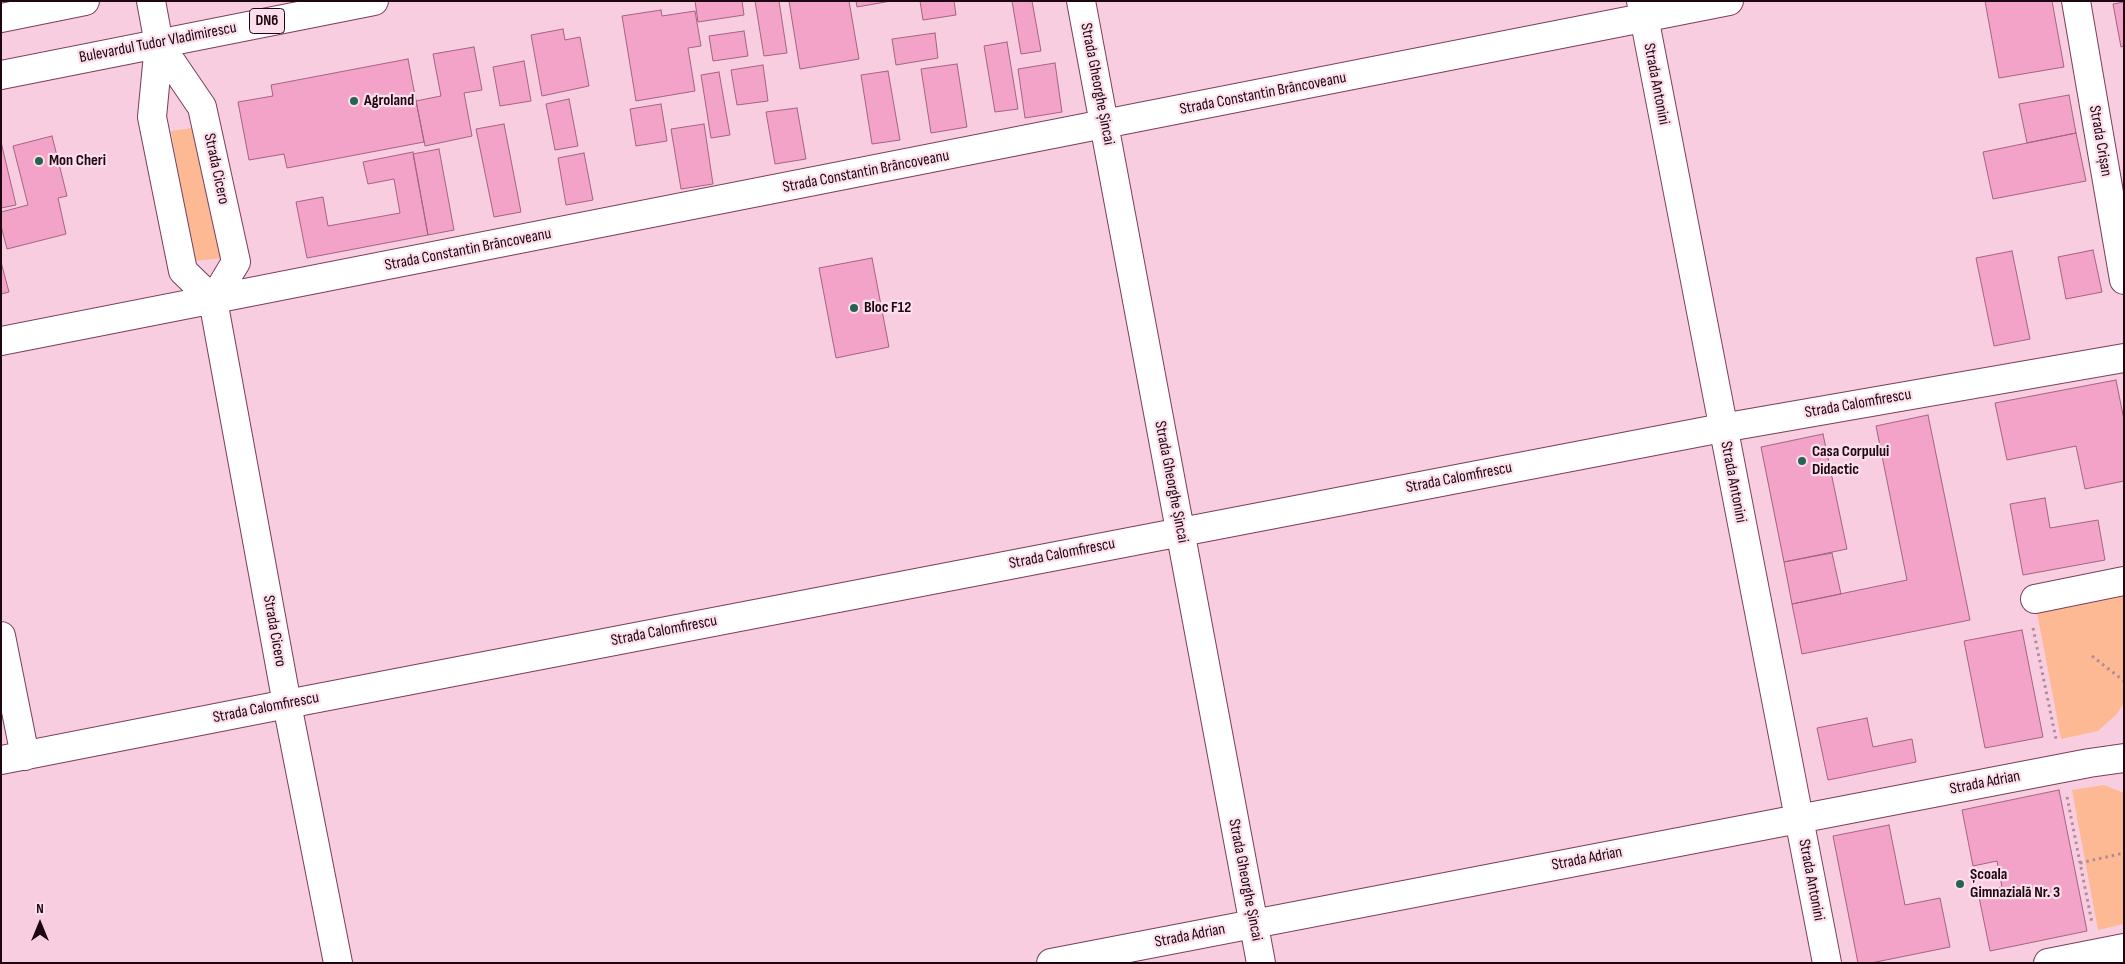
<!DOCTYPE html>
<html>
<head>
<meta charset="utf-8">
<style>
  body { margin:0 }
  #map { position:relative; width:2125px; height:964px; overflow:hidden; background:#f9cde0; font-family:"Sofia Sans Condensed",sans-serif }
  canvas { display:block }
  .frame { position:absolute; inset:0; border:2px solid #1d0612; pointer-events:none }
  .north { position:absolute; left:15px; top:899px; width:50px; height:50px; -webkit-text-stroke:4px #fddfec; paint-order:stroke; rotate:0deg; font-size:14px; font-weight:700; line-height:20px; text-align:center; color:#1d0612 }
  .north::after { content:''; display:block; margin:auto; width:18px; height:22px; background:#1d0612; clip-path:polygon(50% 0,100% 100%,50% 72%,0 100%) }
</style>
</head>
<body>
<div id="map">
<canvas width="2125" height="964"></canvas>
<div class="frame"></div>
<div class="north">N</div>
</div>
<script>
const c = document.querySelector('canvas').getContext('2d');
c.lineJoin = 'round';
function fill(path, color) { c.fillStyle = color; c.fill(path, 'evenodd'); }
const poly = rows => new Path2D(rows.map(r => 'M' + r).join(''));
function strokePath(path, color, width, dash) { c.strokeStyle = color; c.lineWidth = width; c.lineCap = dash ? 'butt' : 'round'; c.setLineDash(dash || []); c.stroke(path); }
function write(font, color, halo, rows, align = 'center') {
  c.font = font + ' "Sofia Sans Condensed",sans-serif'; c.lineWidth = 4.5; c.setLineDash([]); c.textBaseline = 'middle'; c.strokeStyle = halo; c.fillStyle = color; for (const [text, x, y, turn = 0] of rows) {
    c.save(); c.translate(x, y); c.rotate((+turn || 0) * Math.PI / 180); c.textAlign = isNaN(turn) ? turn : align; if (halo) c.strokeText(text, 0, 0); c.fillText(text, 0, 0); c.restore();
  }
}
fill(poly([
  [199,127,224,258,194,261,171,131],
  [2124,591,2124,703,2117,714,2098,731,2061,739,2036,607],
  [2104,785,2124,793,2124,924,2098,930,2072,790]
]), '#fdb993');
const building = poly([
  [695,1,742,1,744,15,698,22,695,1],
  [755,1,779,1,787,53,764,56,755,1],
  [789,1,849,1,859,59,800,69,789,1],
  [856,1,891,1,857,7,856,1],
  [920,1,954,1,956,15,923,20,920,1],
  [1012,1,1032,1,1041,51,1021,54,1012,1],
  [1985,1,2052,1,2064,67,1999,78,1985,1],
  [2124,2,2124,46,2121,47,2113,4,2124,2],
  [661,10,662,16,695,11,701,46,688,48,695,91,636,101,622,16,661,10],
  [563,29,565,40,580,37,589,86,542,96,531,35,563,29],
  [744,31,748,56,713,61,709,36,744,31],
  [935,33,938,58,896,65,892,39,935,33],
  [1007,42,1018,109,995,112,984,46,1007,42],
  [474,47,482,90,464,93,472,136,425,146,416,101,441,96,433,54,474,47],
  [408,59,424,142,287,168,284,154,249,160,238,102,273,96,271,85,408,59],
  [524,61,531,101,500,106,493,67,524,61],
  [1055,63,1062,112,1025,118,1018,69,1055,63],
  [957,64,967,127,931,133,921,69,957,64],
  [763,65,768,101,737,105,731,70,763,65],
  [888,71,900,140,872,144,861,75,888,71],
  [719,72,730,135,711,138,701,75,719,72],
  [2069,95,2076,133,2027,143,2019,104,2069,95],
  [569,99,578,146,555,150,546,104,569,99],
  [661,104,667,141,636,146,630,109,661,104],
  [797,108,806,159,775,164,766,112,797,108],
  [504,124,521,212,494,217,476,129,504,124],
  [704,124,713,184,681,189,671,129,704,124],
  [2076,133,2086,181,1993,199,1983,152,2076,133],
  [52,136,67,196,58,198,66,234,7,249,1,226,1,212,28,205,13,146,52,136],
  [1,142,16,205,1,208,1,142],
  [439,149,454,230,428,235,413,154,439,149],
  [413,152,428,235,307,258,296,202,323,197,328,226,400,213,394,179,368,184,363,162,413,152],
  [584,153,593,200,566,205,558,158,584,153],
  [2093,250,2102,292,2066,299,2058,257,2093,250],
  [2012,251,2030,339,1994,346,1976,258,2012,251],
  [872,258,889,347,836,358,819,268,872,258],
  [1,262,9,292,1,294,1,262],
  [2116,380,2124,420,2124,481,2085,489,2076,446,2007,460,1995,403,2116,380],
  [1928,415,1970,620,1802,654,1792,604,1907,580,1876,426,1928,415],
  [1823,434,1847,549,1784,562,1761,447,1823,434],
  [2045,498,2050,528,2098,520,2105,560,2023,575,2010,504,2045,498],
  [1832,553,1841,594,1792,604,1784,562,1832,553],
  [2022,630,2043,737,1985,748,1964,641,2022,630],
  [1867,718,1873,747,1912,739,1916,762,1828,780,1817,728,1867,718],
  [2059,790,2087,931,1990,951,1978,892,2002,887,1997,861,1973,866,1962,810,2059,790],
  [1889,825,1905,905,1940,898,1950,947,1871,963,1858,963,1833,836,1889,825]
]);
fill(building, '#f4a3c8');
strokePath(building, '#a36381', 1);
const minor = poly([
  [151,1,159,44,152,117,183,271,213,300,287,704,338,963],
  [1081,1,1261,963],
  [1641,1,1827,963],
  [2076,1,2124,280],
  [159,44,202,107,236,262,213,300],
  [1,341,1729,1],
  [2035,599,2124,581],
  [1,636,25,756],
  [1,760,287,704,1722,428,2124,358],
  [1051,963,2089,763,2124,758],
  [2048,963,2124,948]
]);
const major = poly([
  [1,18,85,1],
  [1,75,374,1]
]);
strokePath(minor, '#7a3e5b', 30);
strokePath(major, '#7a3e5b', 30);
strokePath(poly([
  [2033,628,2056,739],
  [2092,656,2124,681],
  [2067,797,2092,923],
  [2080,863,2124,853]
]), '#b08b9c', 3, [2.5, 4]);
strokePath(minor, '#fff', 28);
strokePath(major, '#fff', 28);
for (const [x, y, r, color] of [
  [354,101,5,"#246451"],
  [39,161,5,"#246451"],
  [854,308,5,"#246451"],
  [1802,461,5,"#246451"],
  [1960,884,5,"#246451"]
]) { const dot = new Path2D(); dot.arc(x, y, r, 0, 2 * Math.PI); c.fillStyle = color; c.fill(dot); strokePath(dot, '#fddfec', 2); }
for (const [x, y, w] of [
  [267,21,35]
]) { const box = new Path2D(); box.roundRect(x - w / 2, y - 12.5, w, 25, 4); c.fillStyle = '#fddfec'; c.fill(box); strokePath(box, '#1d0612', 1); }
write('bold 15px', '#1d0612', null, [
  ["DN6",267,21]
]);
write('16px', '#1d0612', '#fddfec', [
  ["Bulevardul Tudor Vladimirescu",158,43,-11],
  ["Strada Gheorghe Șincai",1097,84,79],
  ["Strada Antonini",1656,84,79],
  ["Strada Constantin Brâncoveanu",1263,94,-11],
  ["Strada Crișan",2100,141,80],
  ["Strada Cicero",216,169,78],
  ["Strada Constantin Brâncoveanu",866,172,-11],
  ["Strada Constantin Brâncoveanu",468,250,-11],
  ["Strada Calomfirescu",1858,404,-10],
  ["Strada Calomfirescu",1459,478,-11],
  ["Strada Gheorghe Șincai",1171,482,79],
  ["Strada Antonini",1733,482,79],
  ["Strada Calomfirescu",1062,554,-11],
  ["Strada Cicero",274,631,80],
  ["Strada Calomfirescu",664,631,-11],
  ["Strada Calomfirescu",266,708,-11],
  ["Strada Adrian",1985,783,-11],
  ["Strada Adrian",1587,859,-11],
  ["Strada Gheorghe Șincai",1245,880,79],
  ["Strada Antonini",1811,880,79],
  ["Strada Adrian",1190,936,-11]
]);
write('bold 16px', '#1d0612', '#fddfec', [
  ["Agroland",364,101],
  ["Mon Cheri",49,161],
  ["Bloc F12",864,308],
  ["Casa Corpului",1812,452],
  ["Didactic",1812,470],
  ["Școala",1970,875],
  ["Gimnazială Nr. 3",1970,893]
], 'left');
</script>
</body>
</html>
